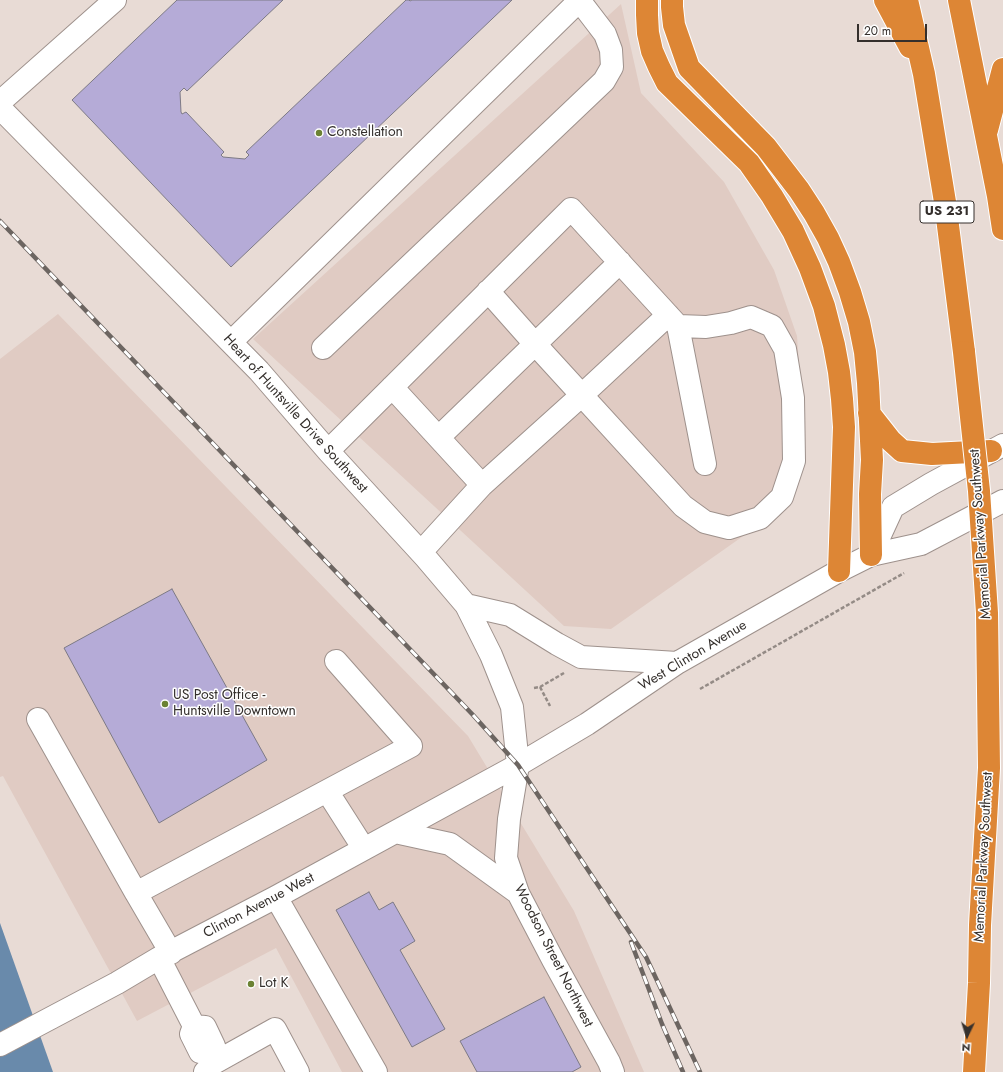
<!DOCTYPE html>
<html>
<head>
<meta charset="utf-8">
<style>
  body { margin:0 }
  #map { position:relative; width:1003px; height:1072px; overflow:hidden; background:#e8dbd5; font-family:Jost,sans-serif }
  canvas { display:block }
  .north { position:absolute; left:947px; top:1016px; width:40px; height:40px; -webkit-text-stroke:3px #fff; paint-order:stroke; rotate:184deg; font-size:11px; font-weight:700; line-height:16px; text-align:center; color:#342f2c }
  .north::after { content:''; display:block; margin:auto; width:14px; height:18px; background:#342f2c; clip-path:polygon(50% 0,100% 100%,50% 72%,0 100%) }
  .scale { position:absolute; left:857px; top:24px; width:70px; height:18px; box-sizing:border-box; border:2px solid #342f2c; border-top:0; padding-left:5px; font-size:12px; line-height:14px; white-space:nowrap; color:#342f2c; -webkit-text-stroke:3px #fff; paint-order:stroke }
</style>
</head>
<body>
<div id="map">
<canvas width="1003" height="1072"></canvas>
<div class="north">N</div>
<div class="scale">20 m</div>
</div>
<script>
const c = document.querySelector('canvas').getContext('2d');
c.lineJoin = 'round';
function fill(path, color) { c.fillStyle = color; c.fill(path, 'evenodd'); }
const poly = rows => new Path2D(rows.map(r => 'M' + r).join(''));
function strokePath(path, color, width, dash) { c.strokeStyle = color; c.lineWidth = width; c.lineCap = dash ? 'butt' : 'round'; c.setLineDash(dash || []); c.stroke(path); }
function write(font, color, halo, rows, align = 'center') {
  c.font = font + ' Jost,sans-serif'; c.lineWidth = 3; c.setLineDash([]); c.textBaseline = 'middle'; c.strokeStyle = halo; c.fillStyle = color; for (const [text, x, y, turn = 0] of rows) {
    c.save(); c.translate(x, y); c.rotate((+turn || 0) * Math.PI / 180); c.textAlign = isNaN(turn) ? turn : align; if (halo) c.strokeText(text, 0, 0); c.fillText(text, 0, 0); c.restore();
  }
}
fill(poly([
  [621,4,641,93,724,182,774,270,797,336,805,451,793,501,611,629,564,626,253,339],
  [58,314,468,736,574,911,644,1072,342,1072,276,948,137,1021,3,776,0,777,0,359]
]), '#e0cbc3');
fill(poly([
  [0,923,53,1072,0,1072]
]), '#698aab');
const building = poly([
  [177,0,283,0,187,91,184,88,180,92,181,112,182,114,186,112,224,152,221,155,223,157,245,159,249,155,246,152,406,0,409,0,410,1,412,0,512,0,231,267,72,100,177,0],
  [172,589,267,760,159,823,64,648,172,589],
  [369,892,379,910,393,902,415,941,400,950,445,1029,412,1047,336,910,369,892],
  [544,997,581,1067,572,1072,477,1072,460,1041,544,997]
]);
fill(building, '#b5abd7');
strokePath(building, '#7d7a85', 1);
const minor = poly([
  [0,102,115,0],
  [0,108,259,371,328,451,426,558,466,605,491,655,512,707,518,765,509,819,506,858,518,893,553,960,609,1062,613,1072],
  [488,291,535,344,683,506,705,522,729,528,760,518,782,497,794,461,793,398,785,349,772,326,751,317,731,323,706,327,678,326],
  [231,342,580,0],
  [323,348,604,81,612,67,611,50,605,34,579,0],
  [392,387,482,485],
  [439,437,620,262],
  [328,451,571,209,678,326,705,464],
  [421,552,482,485,582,395,668,315],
  [871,555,893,507,931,484,1003,445],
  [466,605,510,615,557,644,581,657,677,663],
  [38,719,136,893,411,746,336,661],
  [327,791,364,849],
  [395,832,450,844,518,893],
  [136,893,171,953],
  [276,897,376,1072],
  [159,958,194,1026],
  [194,1026,205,1027,214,1046,209,1054,200,1052,191,1034,194,1026],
  [0,1045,117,983,159,958,276,897,518,765,587,724,677,663,839,571,871,555,921,544,1003,501],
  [205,1072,214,1063,275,1029,298,1072]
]);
const highway = poly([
  [647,0,647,15,648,33,652,51,659,67,667,83,749,163,772,196,793,231,810,268,824,306,834,345,839,372,842,399,844,427,839,571],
  [672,0,672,7,674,25,689,68,766,147,799,190,814,213,828,238,839,262,850,292,859,322,865,352,868,383,872,460,870,494,871,555],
  [885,0,910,47],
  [907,0,924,74,945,202,964,352],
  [959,0,998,196,1003,229],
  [987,130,1003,69],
  [869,413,891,441,902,451,932,454,991,451],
  [974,1072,979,983,980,925,989,768,987,613]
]);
strokePath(minor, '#9e918c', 24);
strokePath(highway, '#fff', 24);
strokePath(poly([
  [540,687,550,706],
  [534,688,540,687,564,673],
  [700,689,904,573]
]), '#948b86', 2.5, [4, 2]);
strokePath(minor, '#fff', 22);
strokePath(highway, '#dd8635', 22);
const rail = poly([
  [0,221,473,715,518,765,646,957,700,1072],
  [631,942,662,1024,683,1072]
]);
strokePath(rail, '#6c6561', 4.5);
strokePath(rail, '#fff', 3, [9]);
const highwayBridge = poly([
  [964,352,979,491,987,613]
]);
strokePath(highwayBridge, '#fff', 24, []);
strokePath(highwayBridge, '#dd8635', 22);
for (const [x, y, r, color] of [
  [319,133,4,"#6b8233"],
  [165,704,4,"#6b8233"],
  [251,984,4,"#6b8233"]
]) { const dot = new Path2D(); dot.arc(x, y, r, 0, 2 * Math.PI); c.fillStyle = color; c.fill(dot); strokePath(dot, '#fff', 1.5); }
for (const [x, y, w] of [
  [947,212,54]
]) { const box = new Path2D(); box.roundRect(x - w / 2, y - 11, w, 22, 3); c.fillStyle = '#fff'; c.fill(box); strokePath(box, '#342f2c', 1); }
write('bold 13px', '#342f2c', null, [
  ["US 231",947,212]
]);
write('14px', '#342f2c', '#fff', [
  ["Constellation",327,133],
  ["US Post Office -",173,696],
  ["Huntsville Downtown",173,712],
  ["Lot K",259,984]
], 'left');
write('14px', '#342f2c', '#fff', [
  ["Heart of Huntsville Drive Southwest",295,414,48],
  ["Memorial Parkway Southwest",981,534,-94],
  ["West Clinton Avenue",693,656,-31],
  ["Memorial Parkway Southwest",984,857,-87],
  ["Clinton Avenue West",259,906,-28],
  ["Woodson Street Northwest",553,956,63]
]);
</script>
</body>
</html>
